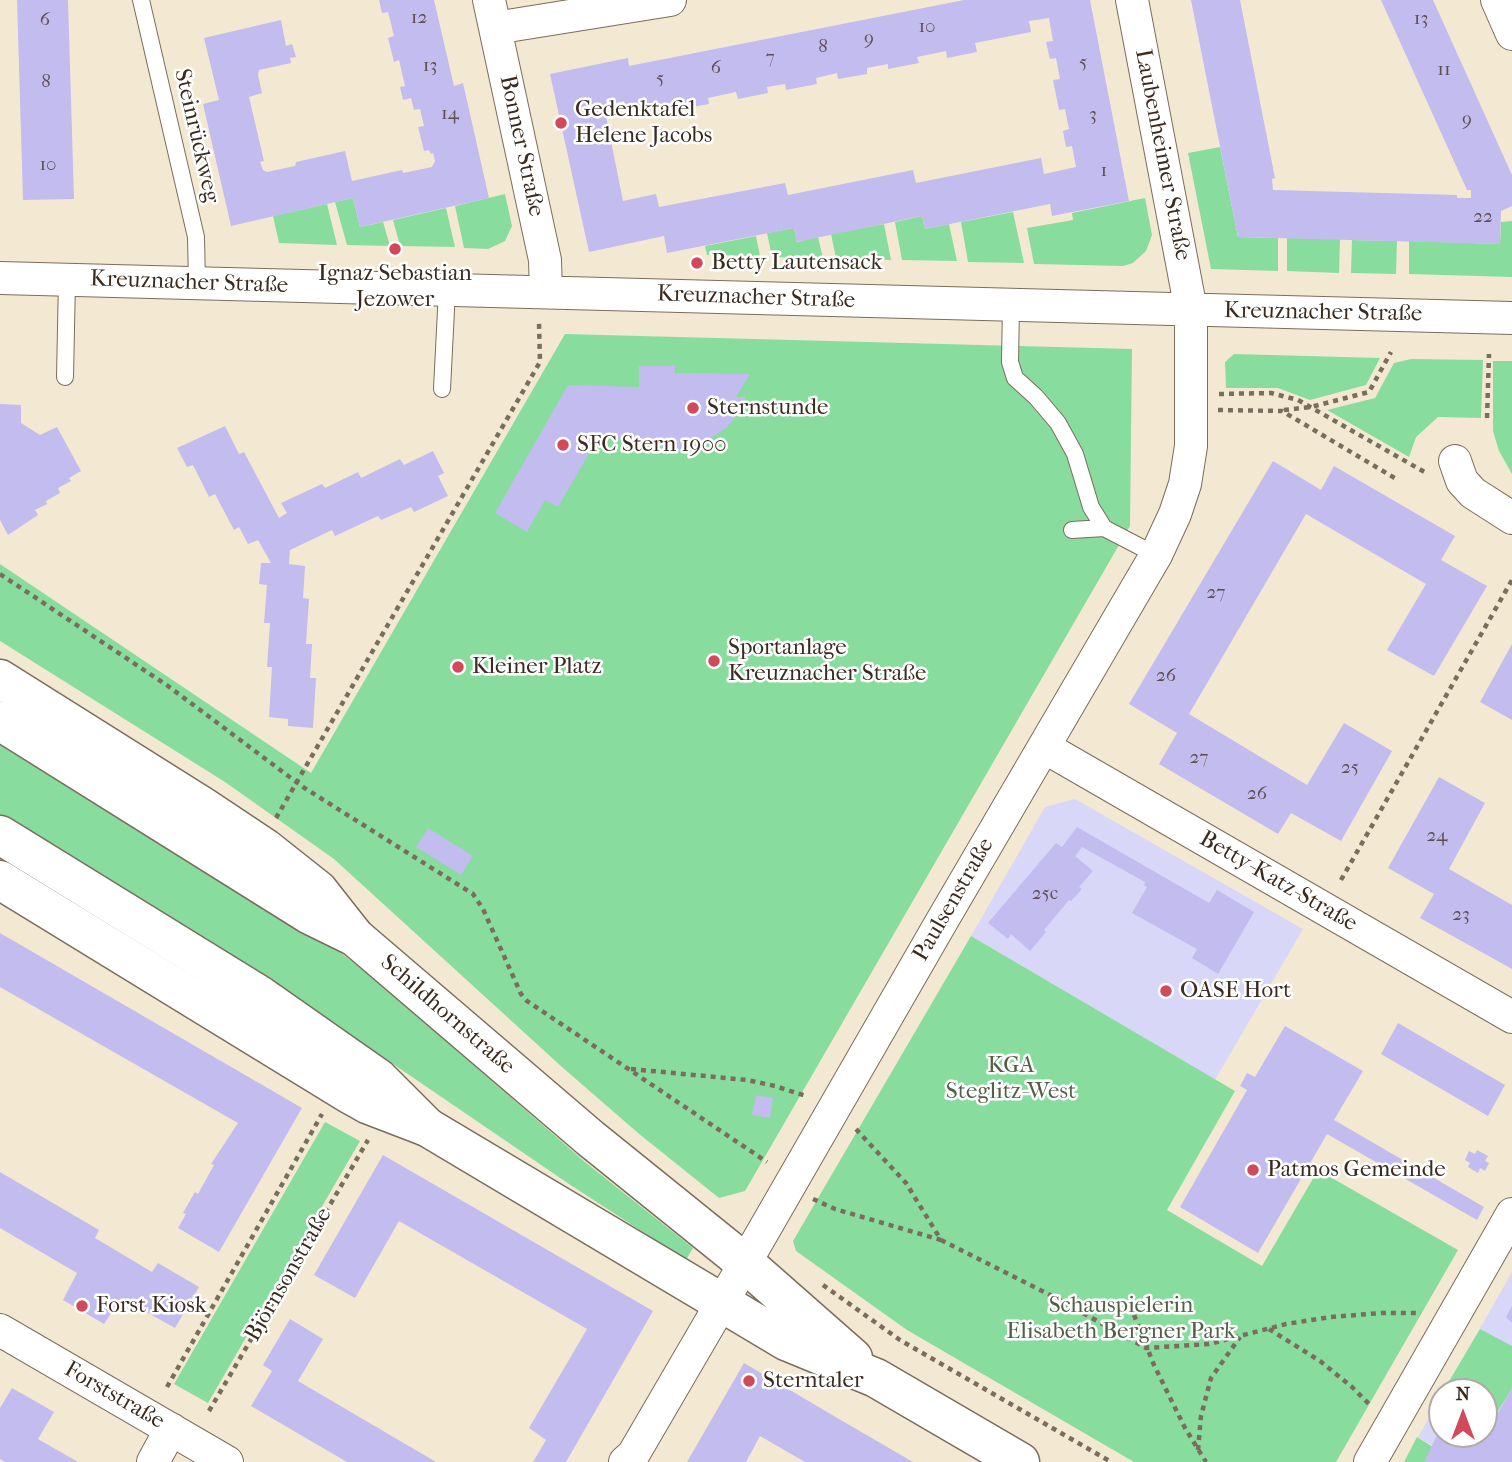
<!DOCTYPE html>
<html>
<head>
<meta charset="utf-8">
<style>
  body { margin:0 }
  #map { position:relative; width:1512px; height:1462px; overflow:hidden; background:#f3e9d2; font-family:"IM FELL French Canon",serif }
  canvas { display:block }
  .north { position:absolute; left:1428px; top:1378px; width:70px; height:70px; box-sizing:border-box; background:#fff; border:2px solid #b1aaa5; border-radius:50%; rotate:0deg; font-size:19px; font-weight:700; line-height:28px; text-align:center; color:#3b2a1e }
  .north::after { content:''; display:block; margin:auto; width:24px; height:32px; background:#d1495b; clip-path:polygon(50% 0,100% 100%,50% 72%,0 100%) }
</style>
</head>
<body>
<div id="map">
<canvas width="1512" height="1462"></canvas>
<div class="north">N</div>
</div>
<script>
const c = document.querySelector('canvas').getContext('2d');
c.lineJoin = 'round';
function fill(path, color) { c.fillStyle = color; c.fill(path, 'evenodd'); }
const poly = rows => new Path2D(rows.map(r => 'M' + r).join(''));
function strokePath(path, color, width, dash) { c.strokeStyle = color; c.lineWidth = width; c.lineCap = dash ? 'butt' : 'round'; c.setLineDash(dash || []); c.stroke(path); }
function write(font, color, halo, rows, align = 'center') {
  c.font = font + ' "IM FELL French Canon",serif'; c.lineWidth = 5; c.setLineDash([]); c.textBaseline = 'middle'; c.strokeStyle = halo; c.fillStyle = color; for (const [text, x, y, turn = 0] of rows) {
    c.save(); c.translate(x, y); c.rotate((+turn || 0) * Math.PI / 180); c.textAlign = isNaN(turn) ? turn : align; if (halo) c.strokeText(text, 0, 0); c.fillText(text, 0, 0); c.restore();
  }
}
fill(poly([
  [1075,799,1303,929,1215,1080,971,936,1045,807],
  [1512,1272,1512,1462,1460,1462,1418,1437,1442,1395,1442,1434,1484,1434,1484,1392,1444,1392]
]), '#d9d7f7');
fill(poly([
  [1220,147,1238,237,1278,238,1278,271,1211,269,1188,153],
  [505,194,512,226,505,241,488,249,464,248,455,206],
  [353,198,360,227,383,222,390,246,347,245,335,202],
  [1145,198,1152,235,1146,251,1133,263,1123,266,1034,264,1027,228,1073,220,1072,213],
  [327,204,337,245,279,243,273,216],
  [446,208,455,247,400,246,393,220],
  [1013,212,1024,263,968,262,961,222],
  [922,216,925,229,949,224,957,261,902,260,895,222],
  [1512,221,1512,277,1409,274,1409,241,1500,244,1501,222],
  [884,224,891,260,836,258,831,234],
  [794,228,797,242,818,237,823,258,772,257,767,233],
  [756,236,760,256,707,255,705,246],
  [1287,238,1340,239,1339,273,1287,271],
  [1352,240,1397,241,1396,274,1351,273],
  [565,334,1132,349,1130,526,745,1191,719,1198,638,1133,562,1067,334,859,225,782,0,641,0,564,311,773],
  [1234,354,1380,358,1366,385,1310,400,1278,388,1226,388,1225,362],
  [1411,359,1483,360,1481,418,1438,417,1416,437,1409,457,1327,410,1375,398,1394,363],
  [1493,361,1512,361,1512,474,1499,451,1493,431],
  [0,735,311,930,375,979,585,1162,693,1248,686,1260,569,1184,377,1053,0,821],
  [971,936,1235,1091,1167,1210,1262,1266,1318,1170,1458,1250,1336,1462,1134,1462,907,1330,796,1251,793,1241],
  [325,1122,360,1141,208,1403,174,1384],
  [1480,1329,1512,1346,1512,1388,1498,1411,1484,1403,1484,1392,1464,1392,1448,1383],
  [1417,1437,1433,1447,1425,1462,1404,1462]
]), '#88dc9e');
fill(poly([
  [17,0,68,0,74,199,23,200],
  [379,0,434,0,454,86,463,83,489,198,360,227,353,198,231,226,203,104,219,100,204,38,281,20,286,46,292,44,296,57,290,58,291,63,259,70,258,75,262,93,249,97,264,161,260,162,263,170,267,172,295,166,296,162,345,151,352,181,402,170,403,173,432,167,435,161,433,153,431,154,429,150,424,151,418,127,424,126,420,109,414,110,411,98,403,100,400,87,405,86,399,60,394,62,388,38,394,36,388,12,382,13],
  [964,0,1090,0,1129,201,1052,216,1050,204,925,229,922,216,796,242,794,228,667,253,664,236,589,252,550,74,628,58,629,66],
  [1049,18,1053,41,1046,42,1050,59,1056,58,1060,79,1053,80,1059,110,1065,109,1069,129,1063,131,1066,147,1072,146,1076,167,1044,174,1041,158,916,183,913,170,788,195,785,183,659,207,656,194,623,201,604,106,624,101,627,112,678,101,679,109,709,104,708,98,736,92,738,99,768,93,767,87,785,84,786,90,817,84,816,78,837,73,838,79,867,74,867,68,888,64,888,69,919,63,917,57,946,51,947,58,977,52,975,43,1031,32,1029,21],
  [1191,0,1240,0,1275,178,1272,179,1273,190,1457,195,1457,198,1471,198,1471,190,1467,190,1381,0,1433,0,1512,175,1512,206,1501,211,1500,244,1238,237],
  [639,366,675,366,675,373,750,374,736,397,746,397,737,415,726,428,706,441,683,449,661,450,661,440,598,438,558,507,545,500,527,532,495,513,568,385,639,387],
  [0,404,21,405,21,423,40,435,57,427,81,471,69,478,71,481,58,488,60,493,46,501,47,504,35,510,38,515,8,535,0,520],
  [225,426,239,454,244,452,279,518,287,513,281,503,322,484,325,488,358,472,361,478,400,459,404,465,433,451,444,473,438,476,448,496,414,512,411,507,381,520,378,516,335,536,332,530,290,550,289,564,305,566,303,598,309,599,306,644,312,644,310,678,316,678,313,728,288,726,288,719,269,717,272,667,267,667,270,623,264,623,267,585,259,584,261,563,271,563,258,540,248,544,239,527,234,530,215,494,209,497,193,465,187,467,177,448],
  [1273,461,1321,490,1334,466,1455,536,1441,560,1487,586,1434,676,1387,650,1426,584,1306,514,1189,714,1307,785,1344,723,1392,751,1341,841,1291,813,1278,834,1159,764,1177,733,1129,704],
  [1512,644,1512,720,1480,702],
  [1439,777,1485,803,1449,869,1512,905,1512,969,1420,918,1434,894,1388,868],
  [1077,827,1209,903,1217,890,1254,912,1218,974,1192,958,1197,949,1132,913,1147,887,1144,885,1145,882,1082,847,1075,856,1093,871,1079,887,1082,889,1071,901,1069,900,1044,930,1046,932,1030,951,1011,934,1008,939,988,923,1056,843,1062,847],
  [428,828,473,856,461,875,416,847],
  [0,933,302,1108,219,1252,178,1228,186,1214,183,1213,195,1192,198,1194,214,1165,211,1164,238,1123,0,987],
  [1398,1023,1505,1085,1488,1116,1381,1054],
  [1285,1026,1363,1071,1334,1120,1484,1207,1477,1220,1327,1134,1258,1253,1180,1207,1247,1090,1240,1086,1247,1073,1255,1077],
  [756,1095,773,1098,770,1118,752,1115],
  [1477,1150,1488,1156,1485,1161,1489,1163,1485,1171,1480,1168,1478,1173,1468,1167,1470,1163,1465,1160,1469,1151,1475,1154],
  [383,1155,653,1311,566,1462,533,1462,546,1440,529,1428,587,1329,399,1221,355,1298,314,1275],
  [0,1172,99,1230,95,1238,152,1272,158,1263,199,1287,175,1328,121,1298,104,1324,63,1300,77,1273,0,1228],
  [1512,1306,1512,1323,1506,1317],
  [290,1319,323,1339,298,1381,436,1462,347,1462,251,1406,272,1371,263,1365],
  [744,1363,839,1419,913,1462,805,1462,760,1436,746,1462,687,1462],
  [12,1388,54,1412,38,1439,78,1462,5,1462,0,1459,0,1408],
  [1512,1388,1512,1462,1424,1462,1440,1429,1442,1434,1484,1434,1484,1426,1489,1429]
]), '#c2bcef');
const service = poly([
  [141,0,196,237,197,283],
  [1011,305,1010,362,1015,378,1036,397,1058,423,1075,454,1091,507,1104,528,1156,555],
  [65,377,67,280],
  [442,389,447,290],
  [1072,530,1104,528]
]);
const minor = poly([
  [489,0,545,260,546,292],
  [1497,0,1512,34],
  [495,28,670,0],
  [0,278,1512,318],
  [1455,461,1462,481,1473,493,1512,518],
  [1044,747,1512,1017],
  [0,1330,227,1462],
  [153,1462,171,1429],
  [625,1462,633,1455,745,1263,939,926,1156,555,1175,514,1185,484,1191,446,1191,310,1132,0],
  [1370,1462,1512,1214]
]);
const secondary = poly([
  [0,679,202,806,265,848,318,890,355,937,590,1138,745,1263,853,1358],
  [0,880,351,1095,367,1104,427,1127,786,1341,876,1378,1020,1462]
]);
const motorway = poly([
  [0,721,310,915,355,937],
  [0,835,261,996,378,1078,427,1127]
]);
strokePath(service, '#7b6d5d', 18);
strokePath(minor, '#7b6d5d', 34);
strokePath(secondary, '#7b6d5d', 41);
strokePath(motorway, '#7b6d5d', 41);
strokePath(poly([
  [1219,394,1271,393,1298,400,1428,474],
  [1218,410,1282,411,1398,480],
  [1284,410,1311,407,1369,392,1391,352],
  [1487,418,1489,354],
  [0,574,168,686,303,787,473,894,483,909,521,994,527,1001,767,1162],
  [276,818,540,362,539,323],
  [1341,880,1512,580],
  [631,1069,747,1080,775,1086,806,1096],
  [813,1199,835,1209,941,1240,906,1183,854,1127],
  [941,1240,1054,1297,1146,1348,1209,1344,1286,1324,1331,1317,1381,1313,1421,1313],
  [823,1285,900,1340,1111,1462],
  [1134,1315,1154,1365,1185,1428,1206,1462],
  [1269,1329,1320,1361,1352,1387,1370,1405],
  [167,1387,322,1114],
  [209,1411,368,1140],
  [1198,1450,1201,1416,1211,1378,1240,1337]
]), '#7b6d5d', 4.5, [5, 5]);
strokePath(service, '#fff', 16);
strokePath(minor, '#fff', 32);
strokePath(secondary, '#fff', 38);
strokePath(motorway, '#fff', 38);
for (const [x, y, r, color] of [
  [561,123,7,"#d1495b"],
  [395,249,7,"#d1495b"],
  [697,263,7,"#d1495b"],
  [693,408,7,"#d1495b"],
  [563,445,7,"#d1495b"],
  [714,661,7,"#d1495b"],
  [458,667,7,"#d1495b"],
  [1166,991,7,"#d1495b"],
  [1253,1170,7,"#d1495b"],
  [82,1306,7,"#d1495b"],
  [749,1381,7,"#d1495b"]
]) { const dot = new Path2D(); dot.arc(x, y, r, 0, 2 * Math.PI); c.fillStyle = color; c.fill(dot); strokePath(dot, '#fff', 2.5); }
write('19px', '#5d4e52', null, [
  ["12",419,18],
  ["13",1421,19],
  ["6",45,20],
  ["10",927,27],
  ["9",869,39],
  ["8",823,47],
  ["7",770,58],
  ["5",1083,63],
  ["13",430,66],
  ["6",716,68],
  ["11",1444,70],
  ["5",660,79],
  ["8",46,82],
  ["14",450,114],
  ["3",1093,115],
  ["9",1467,120],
  ["10",48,165],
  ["1",1104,171],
  ["22",1483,217],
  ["27",1216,593],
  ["26",1166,676],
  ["27",1199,758],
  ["25",1350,768],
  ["26",1257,794],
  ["24",1437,836],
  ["25c",1045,894],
  ["23",1461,915]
]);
write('23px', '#3b2a1e', '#fff', [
  ["Gedenktafel",575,110],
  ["Helene Jacobs",575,136],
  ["Betty Lautensack",711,263],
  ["Ignaz Sebastian",395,274,"center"],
  ["Jezower",395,300,"center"],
  ["Sternstunde",707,408],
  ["SFC Stern 1900",577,445],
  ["Sportanlage",728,648],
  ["Kreuznacher Straße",728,674],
  ["Kleiner Platz",472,667],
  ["OASE Hort",1180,991],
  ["Patmos Gemeinde",1267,1170],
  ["Forst Kiosk",96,1306],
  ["Sterntaler",763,1381]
], 'left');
write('23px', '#3b2a1e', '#fff', [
  ["Steinrückweg",196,136,77],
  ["Bonner Straße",521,146,78],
  ["Laubenheimer Straße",1162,155,79],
  ["Kreuznacher Straße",189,283,2],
  ["Kreuznacher Straße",756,298,2],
  ["Kreuznacher Straße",1323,313,1],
  ["Betty-Katz-Straße",1278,882,30],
  ["Paulsenstraße",954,900,-60],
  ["Schildhornstraße",447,1015,41],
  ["Björnsonstraße",289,1275,-60],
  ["Forststraße",114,1396,30]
]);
write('23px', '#525f44', '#fff', [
  ["KGA",1011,1066],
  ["Steglitz-West",1011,1092],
  ["Schauspielerin",1121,1306],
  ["Elisabeth Bergner Park",1121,1332]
]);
</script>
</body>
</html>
